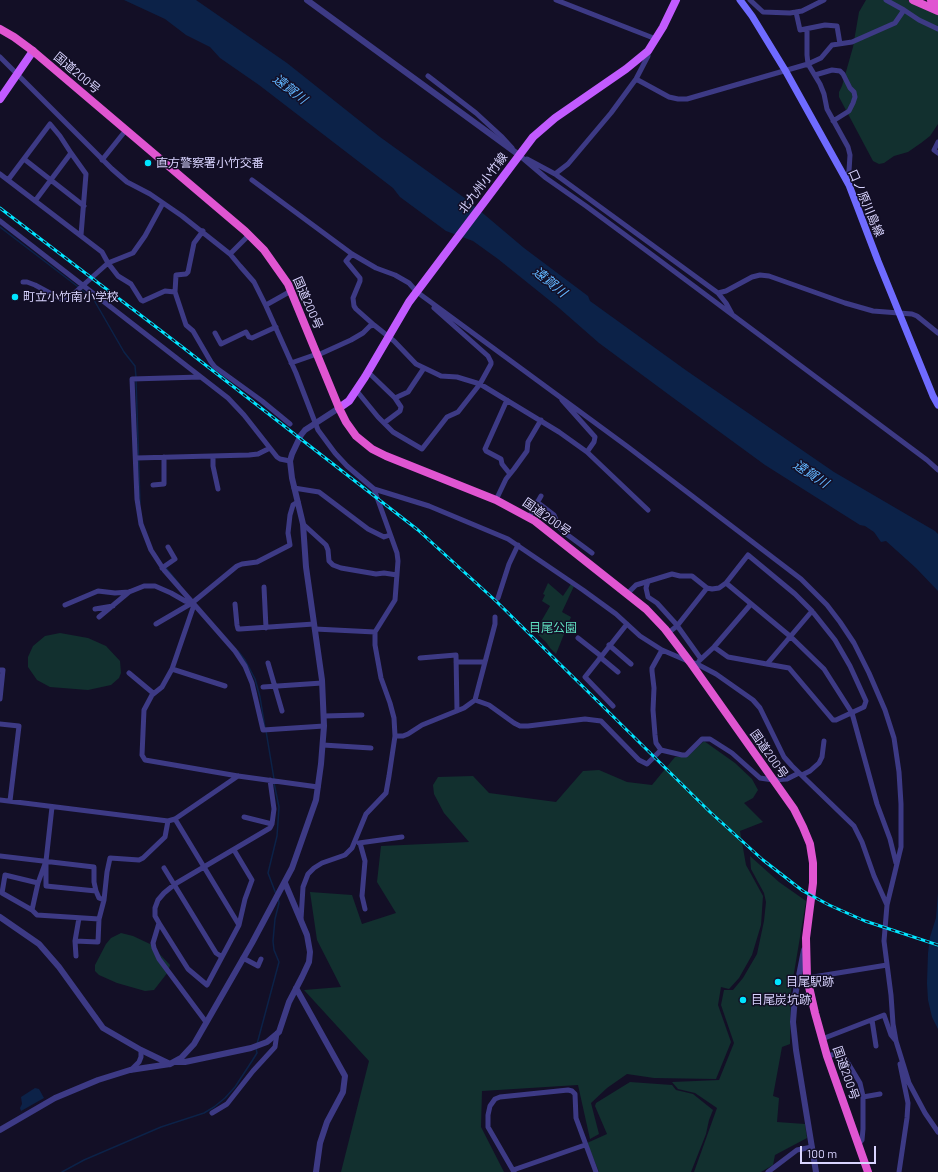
<!DOCTYPE html>
<html>
<head>
<meta charset="utf-8">
<style>
  body { margin:0 }
  #map { position:relative; width:938px; height:1172px; overflow:hidden; background:#130f26; font-family:Barlow,sans-serif }
  canvas { display:block }
  .scale { position:absolute; left:800px; top:1146px; width:76px; height:18px; box-sizing:border-box; border:2px solid #d9d4ff; border-top:0; padding-left:5px; font-size:12px; line-height:14px; white-space:nowrap; color:#d9d4ff; -webkit-text-stroke:3px #130f26; paint-order:stroke }
</style>
</head>
<body>
<div id="map">
<canvas width="938" height="1172"></canvas>
<div class="scale">100 m</div>
</div>
<script>
const c = document.querySelector('canvas').getContext('2d');
c.lineJoin = 'round';
function fill(path, color) { c.fillStyle = color; c.fill(path, 'evenodd'); }
const poly = rows => new Path2D(rows.map(r => 'M' + r).join(''));
function strokePath(path, color, width, dash) { c.strokeStyle = color; c.lineWidth = width; c.lineCap = dash ? 'butt' : 'round'; c.setLineDash(dash || []); c.stroke(path); }
function write(font, color, halo, rows, align = 'center') {
  c.font = font + ' Barlow,"Noto Sans JP",sans-serif'; c.lineWidth = 3; c.setLineDash([]); c.textBaseline = 'middle'; c.strokeStyle = halo; c.fillStyle = color; for (const [text, x, y, turn = 0] of rows) {
    c.save(); c.translate(x, y); c.rotate((+turn || 0) * Math.PI / 180); c.textAlign = isNaN(turn) ? turn : align; if (halo) c.strokeText(text, 0, 0); c.fillText(text, 0, 0); c.restore();
  }
}
fill(poly([
  [866,0,907,0,919,4,938,15,938,124,930,136,921,143,908,152,894,156,884,163,879,164,873,161,839,97,839,92,842,86,853,47,859,12],
  [548,583,563,596,571,584,574,586,562,612,571,617,556,654,550,648,546,642,535,632,550,606,542,601,545,595,543,594],
  [60,633,88,638,106,646,120,661,121,673,119,678,111,685,88,690,50,687,37,680,28,667,28,657,33,646,45,636],
  [704,741,735,763,752,779,758,790,753,798,744,803,763,822,740,831,746,865,763,896,761,925,752,955,739,978,729,989,721,987,718,1005,731,1042,716,1079,654,1078,627,1074,607,1088,591,1103,599,1134,590,1139,578,1085,482,1091,481,1127,504,1172,341,1172,369,1061,304,990,341,987,317,940,310,892,352,895,362,924,396,913,377,882,381,846,469,842,444,813,434,794,433,785,438,777,473,776,489,793,556,802,583,771,599,770,627,782,652,785,675,757,687,757],
  [750,856,779,882,806,901,791,991,790,1044,782,1047,773,1096,779,1098,777,1122,805,1124,807,1138,775,1155,773,1165,761,1172,694,1172,717,1108,695,1093,678,1089,672,1082,719,1080,734,1043,721,1005,724,990,733,990,743,978,757,954,764,921,766,902,764,893,751,869],
  [121,933,133,936,150,944,170,965,168,972,154,990,145,991,117,983,99,975,95,971,95,965,106,944,111,938],
  [630,1082,672,1085,676,1090,693,1094,713,1110,709,1120,706,1134,691,1172,599,1172,587,1143,607,1134,595,1106,596,1103]
]), '#12302f');
fill(poly([
  [124,0,196,0,287,63,380,137,466,199,524,248,588,296,590,301,687,371,834,472,935,531,938,534,938,591,916,568,886,541,881,542,874,532,865,526,860,525,765,465,672,397,599,343,559,308,498,259,473,241,446,231,400,197,393,188,259,85,220,58,210,47,186,35,165,19],
  [938,893,938,1029,932,1017,928,1000,927,983,928,953,930,937,936,918],
  [35,1088,39,1089,44,1098,21,1111,20,1108,22,1104,21,1097]
]), '#0c2248');
strokePath(poly([
  [0,227,77,286,94,300,124,352,135,366,136,377],
  [136,380,140,503],
  [166,568,180,585],
  [238,651,245,660,255,679,260,697,265,728],
  [266,731,274,779],
  [274,783,279,807,278,822,277,836,268,873,276,894],
  [257,1044,279,962,274,950,273,941,275,919,279,903,278,897],
  [62,1172,84,1160,161,1127,204,1113,214,1107,225,1098,235,1087,252,1061,257,1053,256,1048]
]), '#0c2248', 1.5);
strokePath(poly([
  [556,0,656,39],
  [750,0,763,12,790,13,802,11,824,0],
  [886,0,904,10,919,20,938,29],
  [796,12,800,30,825,25,837,26,840,44],
  [807,30,807,55,808,64,820,84,824,94,827,109,848,147,850,155,849,171,846,180],
  [648,51,648,56,636,79,611,113,568,164,555,174,718,293,726,291,752,277,760,275,769,276,845,303,873,311,912,314,917,316,938,333],
  [0,57,112,169,127,182,150,194,182,216,230,254,240,266,254,282,266,306,296,373,318,430,335,453,347,466,374,489,429,506,508,539,583,590,616,614,640,636,662,650,690,662,697,664,716,674,753,700,760,708,784,757,792,766,854,826,862,842,874,876,887,905],
  [815,75,832,70,840,71,843,74,850,88,854,92,855,97,853,103,849,111,833,121],
  [428,76,476,113,501,136,512,148],
  [636,79,669,97,678,99,687,99,808,64,821,58,832,45,852,42,895,23,904,10],
  [938,142,934,150,938,153],
  [519,155,546,178,586,206,655,257,927,460,938,470],
  [24,159,84,206],
  [527,159,555,174],
  [102,160,126,130],
  [0,174,102,252,108,263,118,276,131,284,141,300,143,301,165,291,175,292,186,325,193,331,211,362,215,367,262,401,290,424],
  [8,180,50,124,60,136,71,153,86,174,81,235],
  [252,180,352,254,376,268,395,275,409,283,417,292,628,447,801,579,827,605,840,622,854,643,869,673,885,710,894,738,899,772,901,804,901,847,887,905,884,941,891,995,893,1024,896,1041,909,1083,925,1113,938,1132],
  [35,201,71,153],
  [0,221,228,398,244,415,277,457,280,459,290,461],
  [230,254,249,235],
  [352,254,346,261,360,278,360,281,353,298,354,306,356,309,374,325],
  [23,282,27,282,35,285,61,299,65,299,70,297,108,263,133,253,145,236,163,203],
  [175,292,176,275,186,274,188,272,194,243,203,231],
  [718,293,726,303,732,314],
  [266,305,291,291],
  [215,333,221,344,246,332,249,337,252,338,276,327],
  [318,355,351,340,363,333,370,326,374,325,394,341,416,364,441,376,457,377,480,384,559,432,587,452,648,510],
  [291,363,317,354],
  [368,372,395,398,401,407,400,411,384,423],
  [200,377,132,379,137,499,141,524,151,550,164,570,235,651,245,666,252,683,263,730,324,726],
  [356,390,378,417,393,432,422,449,447,417,458,412,480,384,491,364,491,362,488,356,434,308],
  [395,398,408,392,424,368],
  [507,400,485,449,486,451,501,459,502,464,510,474],
  [562,400,595,437,594,442,587,452],
  [213,456,213,466,218,489],
  [136,458,249,455,258,454,270,448],
  [153,485,164,484,164,457],
  [294,488,319,492,368,529,384,537,390,535],
  [496,500,506,479,514,469,527,451,528,442,541,420],
  [537,502,554,515,559,527,565,533,592,553],
  [529,517,541,496],
  [303,524,326,545,328,550,329,561,333,565,341,568,376,574,384,573,397,575],
  [162,568,175,559,168,547],
  [648,581,646,588,648,597,657,603,676,624,701,659],
  [726,583,748,555,795,594,812,611,767,664],
  [264,587,266,628],
  [627,594,636,585,672,574,680,576,692,576,707,588,712,589,719,588,726,583,791,637,824,669,852,713,877,804,890,839,896,863],
  [498,598,509,564,518,545],
  [235,604,237,625,238,629,240,629,314,624],
  [65,605,98,591,115,593,129,592,144,586,155,586,171,593,185,601,192,603],
  [194,605,172,669,162,687,152,695,144,710,142,755,145,760,238,776,318,787],
  [95,609,113,606],
  [99,617,129,592],
  [156,624,192,603,237,566,242,564,257,562,290,545,288,533,290,515,293,505,298,502],
  [315,629,375,632],
  [668,633,677,626,707,588],
  [578,638,601,656],
  [609,645,631,664],
  [714,647,728,657,789,668,833,720,836,720,864,707,866,701,850,666,835,640,812,611],
  [662,650,652,668,652,671,654,688,653,710,655,735,656,743,661,750,682,755,686,755,702,739,710,739,732,753,760,778,773,780,787,779,799,773],
  [600,657,618,672],
  [420,658,456,655,457,711],
  [699,661,714,647,751,604],
  [456,662,485,662],
  [268,663,282,711],
  [172,669,225,686],
  [0,670,3,670,0,699],
  [129,673,153,693],
  [263,687,322,683],
  [475,700,495,624,495,617],
  [613,706,585,677,627,624],
  [324,716,362,715],
  [0,724,19,726,10,801],
  [395,736,403,736,408,734,422,725,464,708,475,700,489,705,514,723,520,726,528,726,585,719,601,721,639,760,647,764,661,750],
  [323,745,371,748],
  [802,775,810,771,819,763,822,757,824,741],
  [0,800,168,821,175,819,238,776],
  [52,807,46,861,46,886,96,891],
  [244,817,272,824],
  [359,843,402,837],
  [360,843,365,861,362,896,365,909],
  [234,850,252,880,245,899,239,925],
  [0,856,94,867,94,882,96,891,99,898,104,900],
  [46,861,38,883,32,910,37,915,99,919,104,900,107,872,110,858,139,860,143,858,165,837,168,821],
  [164,868,216,953,222,957],
  [32,910,2,893,5,875,38,883],
  [79,918,75,941,98,942,99,919],
  [301,919,303,887,308,874,314,868,322,863,345,855,352,848,366,814,386,793,389,776,395,736,394,718,390,703,381,678,375,645,375,632,395,600,398,561,397,553,374,489],
  [159,923,188,969,207,985,239,925,175,819],
  [75,941,76,956],
  [243,958,258,966,261,959],
  [807,978,887,965],
  [795,996,811,995],
  [872,1020,876,1046],
  [206,1022,159,959,154,948,153,943,159,923,155,916,155,908,158,900,164,893,175,884,270,828,272,824,274,809,270,780],
  [822,1039,884,1015,891,1035,896,1041],
  [827,1056,840,1053,845,1058,860,1083,863,1096,863,1129,862,1140,858,1145],
  [131,1070,139,1062,141,1057,141,1050],
  [863,1097,880,1094],
  [212,1113,227,1104,253,1071,275,1047,277,1033],
  [513,1170,585,1145],
  [514,1172,488,1127,488,1115,490,1106,495,1099,500,1097,568,1090,572,1091,575,1094,576,1118,596,1172],
  [768,1172,797,1150,812,1147],
  [899,1172,907,1118,908,1103,900,1064]
]), '#3d3a85', 5);
strokePath(poly([
  [307,0,519,155],
  [0,917,39,944,59,967,103,1028,141,1050,170,1064],
  [804,950,795,996,793,1022,796,1050,816,1172],
  [296,988,345,1076,343,1092,327,1122,320,1143,316,1172],
  [175,1062,185,1062,251,1048,267,1042,279,1032,289,1002,302,977,309,962,310,952,307,935,285,883],
  [0,1130,55,1098,98,1080,130,1070,170,1064,181,1058,194,1044,252,943,292,868,316,800,321,764,324,726,322,680,306,567,303,524,292,478,290,461,292,454,301,435,305,430,339,408]
]), '#3d3a85', 6);
strokePath(poly([
  [740,0,752,16,785,70,849,185,878,261,933,396,938,405]
]), '#6f6bff', 7);
strokePath(poly([
  [0,99,33,51],
  [339,408,349,401,365,377,409,302,533,137,555,118,626,69,648,51,663,27,676,0]
]), '#c25bff', 8);
strokePath(poly([
  [913,0,938,11],
  [931,0,938,4],
  [0,29,14,37,33,51,245,231,264,250,288,284,339,408,346,422,356,436,372,449,386,456,496,500,535,521,646,609,665,629,690,662,794,809,803,827,810,844,813,863,813,883,806,938,807,978,815,1013,827,1056,868,1172]
]), '#e055d1', 8);
const rail = poly([
  [0,208,181,346,418,530,497,602,710,812,763,860,803,891,829,905,865,921,938,945]
]);
strokePath(rail, '#00e5ff', 3);
strokePath(rail, '#130f26', 1.5, [4.5]);
for (const [x, y, r, color] of [
  [148,163,4,"#00e5ff"],
  [15,297,4,"#00e5ff"],
  [778,982,4,"#00e5ff"],
  [743,1000,4,"#00e5ff"]
]) { const dot = new Path2D(); dot.arc(x, y, r, 0, 2 * Math.PI); c.fillStyle = color; c.fill(dot); strokePath(dot, '#130f26', 1.5); }
write('12px', '#d9d4ff', '#130f26', [
  ["国道200号",77,73,40],
  ["北九州小竹線",483,183,-53],
  ["口ノ原川島線",866,203,67],
  ["国道200号",308,303,66],
  ["国道200号",547,517,35],
  ["国道200号",769,754,55],
  ["国道200号",846,1073,71]
]);
write('12px', '#d9d4ff', '#130f26', [
  ["直方警察署小竹交番",156,163],
  ["町立小竹南小学校",23,297],
  ["目尾駅跡",786,982],
  ["目尾炭坑跡",751,1000]
], 'left');
write('12px', '#5fe0c0', '#130f26', [
  ["目尾公園",553,628]
]);
write('italic 13px', '#62b6ff', '#130f26', [
  ["遠賀川",290,89,38],
  ["遠賀川",550,282,39],
  ["遠賀川",811,474,33]
]);
</script>
</body>
</html>
